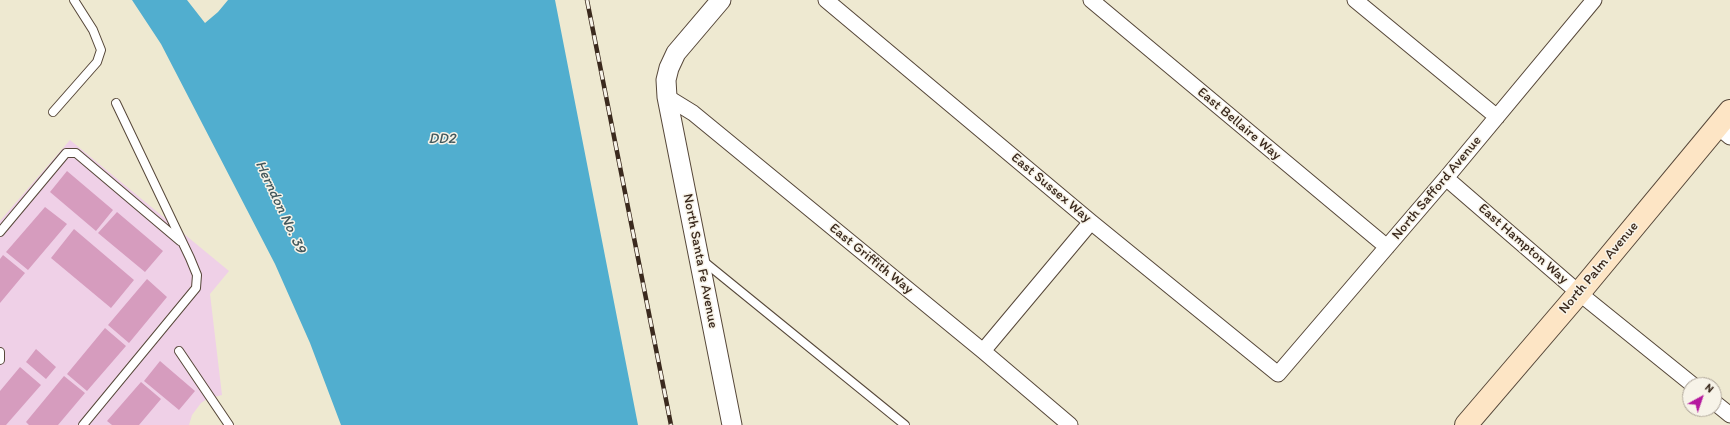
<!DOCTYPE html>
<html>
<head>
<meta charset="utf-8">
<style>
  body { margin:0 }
  #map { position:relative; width:1730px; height:425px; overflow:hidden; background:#eee9d1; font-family:Itim,sans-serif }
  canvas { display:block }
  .north { position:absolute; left:1682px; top:377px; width:40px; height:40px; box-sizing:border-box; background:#f7f3e8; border:1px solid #aca397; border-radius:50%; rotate:40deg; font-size:11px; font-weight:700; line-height:16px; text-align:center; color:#3b2a1e }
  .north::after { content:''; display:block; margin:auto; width:14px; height:18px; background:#b5179e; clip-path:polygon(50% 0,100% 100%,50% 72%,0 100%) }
</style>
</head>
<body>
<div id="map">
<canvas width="1730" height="425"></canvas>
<div class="north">N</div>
</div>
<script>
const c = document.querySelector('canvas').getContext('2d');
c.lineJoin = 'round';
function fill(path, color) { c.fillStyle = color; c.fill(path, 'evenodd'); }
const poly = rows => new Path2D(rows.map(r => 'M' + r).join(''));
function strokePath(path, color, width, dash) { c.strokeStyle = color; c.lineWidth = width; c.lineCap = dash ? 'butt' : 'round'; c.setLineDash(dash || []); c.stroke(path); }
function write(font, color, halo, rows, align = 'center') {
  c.font = font + ' Itim,sans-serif'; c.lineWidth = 3; c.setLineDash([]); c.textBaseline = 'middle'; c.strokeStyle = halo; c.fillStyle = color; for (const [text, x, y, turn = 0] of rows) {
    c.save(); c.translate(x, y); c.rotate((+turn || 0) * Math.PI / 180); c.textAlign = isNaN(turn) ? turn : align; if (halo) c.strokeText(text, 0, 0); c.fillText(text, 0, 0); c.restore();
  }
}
fill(poly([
  [70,140,229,271,210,294,222,395,207,399,201,403,192,415,189,425,0,425,0,221]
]), '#efd0e7');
fill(poly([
  [132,0,187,0,205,23,218,12,228,0,555,0,638,425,341,425,310,343,275,264,161,44]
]), '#51aecf');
fill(poly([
  [67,171,113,210,96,231,50,192],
  [45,207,67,224,28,270,6,252],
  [117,212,163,251,145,272,98,233],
  [74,229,134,280,111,308,51,258],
  [3,255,25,273,0,303,0,259],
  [147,279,167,297,129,343,108,325],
  [105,328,126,346,87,391,67,374],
  [36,349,56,367,46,379,26,362],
  [160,361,195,391,179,410,144,381],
  [20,367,41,385,6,425,0,425,0,391],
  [64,376,85,393,58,425,29,425,26,422],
  [141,382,161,399,139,425,112,425,107,421]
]), '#d69cbe');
const service = poly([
  [53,112,97,62,101,50,93,30,74,0],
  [0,232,66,153,76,153,180,241],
  [702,260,905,425],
  [179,351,229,425],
  [0,352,0,360],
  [83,425,196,288,197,275,190,258,116,103]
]);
const minor = poly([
  [826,0,1091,222,1278,374,1446,178,1594,0],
  [1091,0,1387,247],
  [1355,0,1497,117],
  [667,97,693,113,983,351,1070,425],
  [1717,126,1730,137],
  [1446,178,1579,293,1693,385],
  [983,351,1091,222],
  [1714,402,1730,415]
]);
const tertiary = poly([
  [721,0,676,53,669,68,666,80,667,97,732,425]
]);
const secondary = poly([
  [1466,425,1579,293,1730,111]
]);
strokePath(service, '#564739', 10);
strokePath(minor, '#564739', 17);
strokePath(tertiary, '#564739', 21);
strokePath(secondary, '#564739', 24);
strokePath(service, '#fff', 8);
strokePath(minor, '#fff', 15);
strokePath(tertiary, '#fff', 19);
strokePath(secondary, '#fde5c5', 22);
const rail = poly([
  [587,0,671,425]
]);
strokePath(rail, '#3b2a1e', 4.5);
strokePath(rail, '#f7f3e8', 3, [9]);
write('14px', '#3b2a1e', '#f7f3e8', [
  ["East Bellaire Way",1239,124,40],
  ["East Sussex Way",1051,188,40],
  ["North Safford Avenue",1437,188,-50],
  ["East Hampton Way",1523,244,41],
  ["East Griffith Way",871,259,39],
  ["North Santa Fe Avenue",700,261,79],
  ["North Palm Avenue",1599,268,-50]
]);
write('italic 15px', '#43585c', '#f7f3e8', [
  ["DD2",442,139],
  ["Herndon No. 39",280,207,65]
]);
</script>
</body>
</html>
